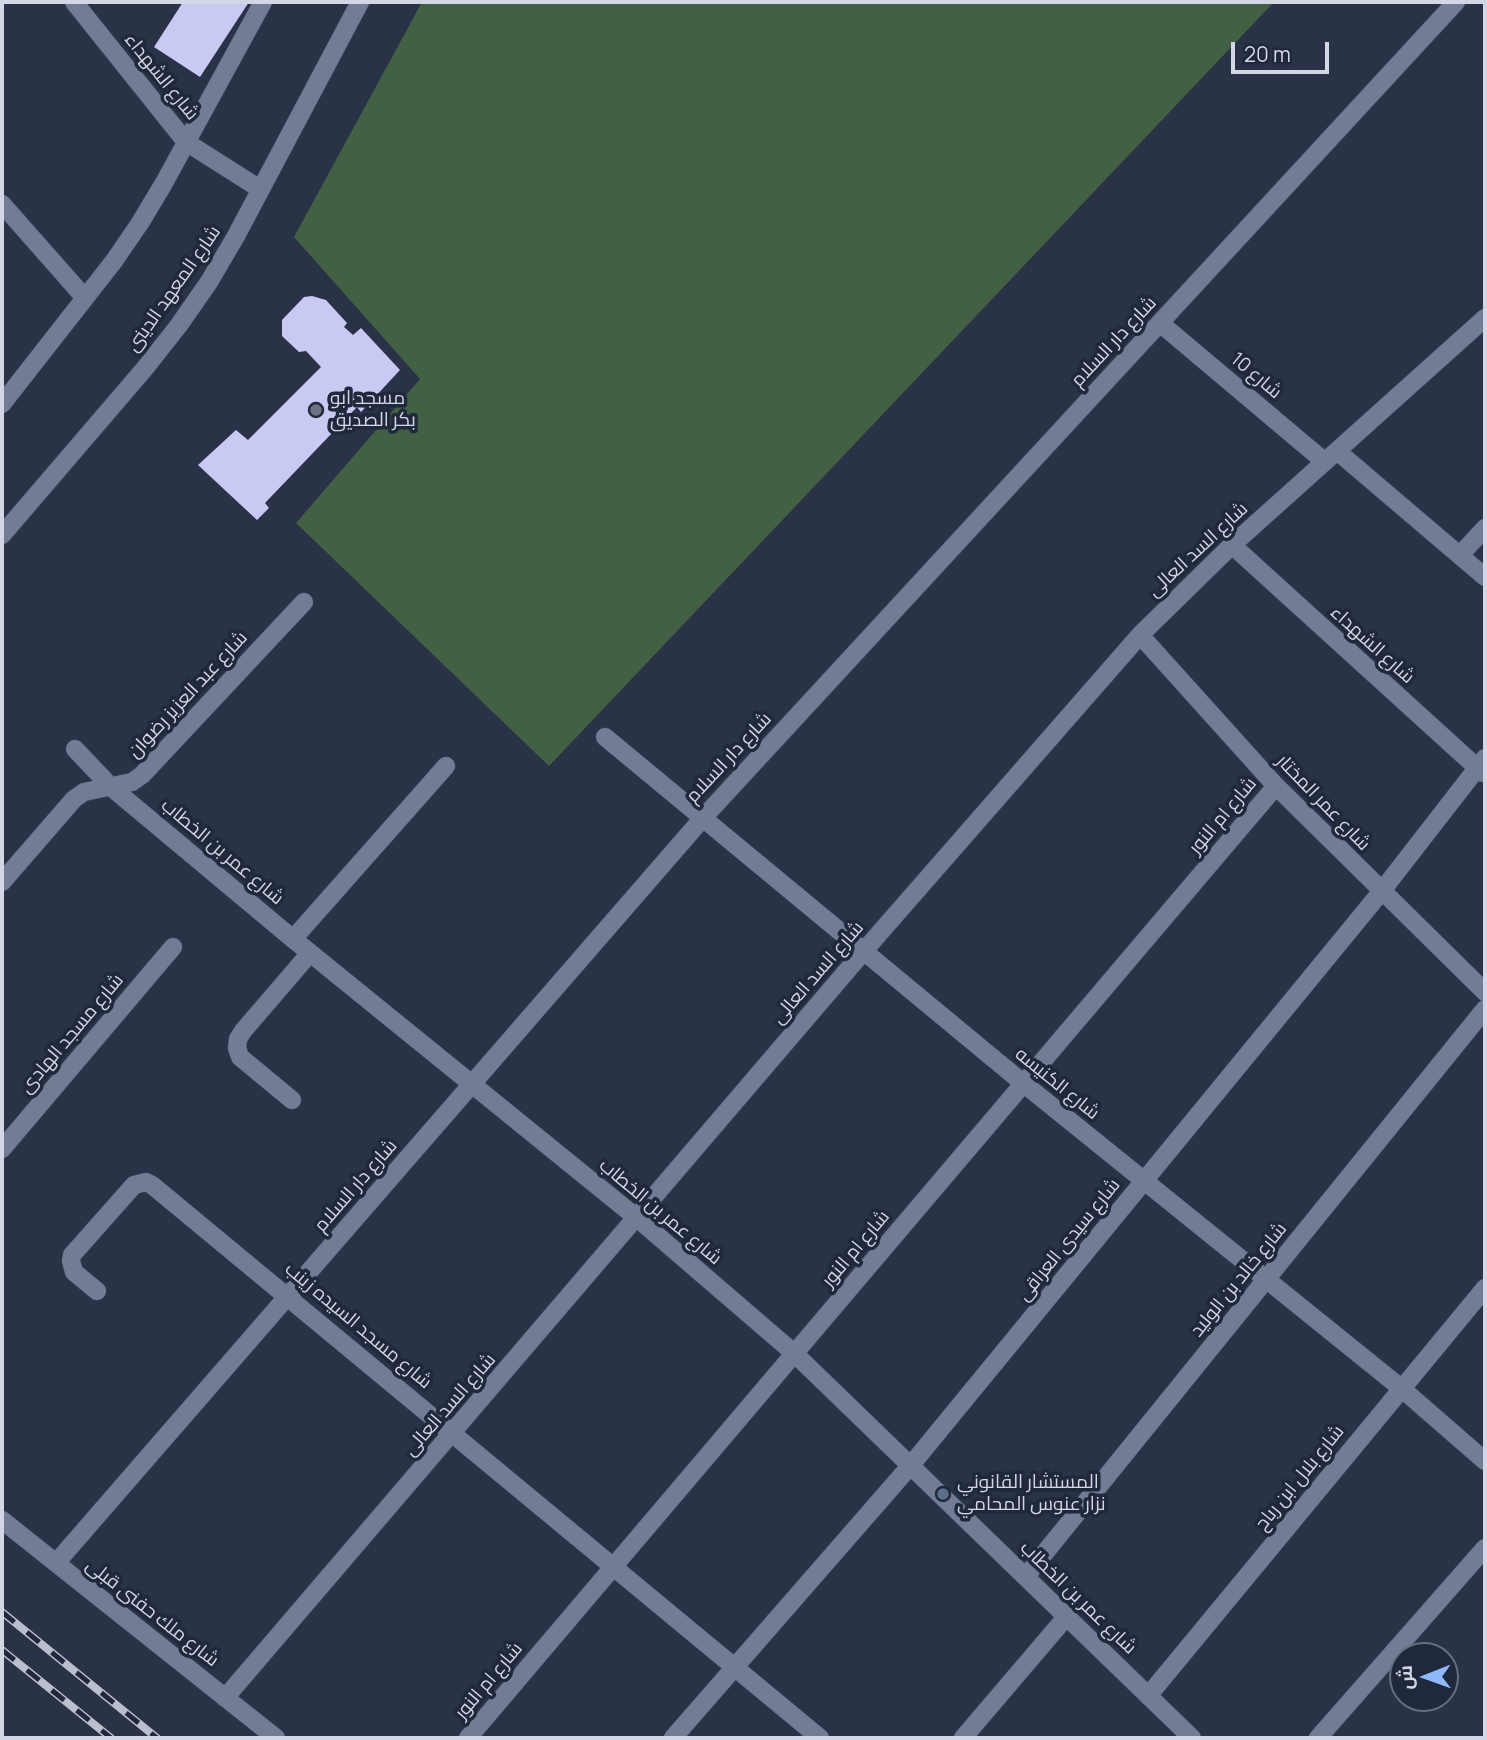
<!DOCTYPE html>
<html>
<head>
<meta charset="utf-8">
<style>
  body { margin:0 }
  #map { position:relative; width:1487px; height:1740px; overflow:hidden; background:#2a3247; font-family:Manrope,Cairo,sans-serif }
  canvas { display:block }
  .frame { position:absolute; inset:0; border:4px solid #d2d7e5; pointer-events:none }
  .north { position:absolute; left:1389px; top:1642px; width:70px; height:70px; box-sizing:border-box; background:#20283c; border:2px solid #676e80; border-radius:50%; rotate:269deg; font-size:19px; font-weight:700; line-height:28px; text-align:center; color:#d2d7e5 }
  .north::after { content:''; display:block; margin:auto; width:24px; height:32px; background:#90b8fd; clip-path:polygon(50% 0,100% 100%,50% 72%,0 100%) }
  .scale { position:absolute; left:1231px; top:42px; width:98px; height:32px; box-sizing:border-box; border:4px solid #d2d7e5; border-top:0; padding-left:9px; font-size:21px; line-height:24px; white-space:nowrap; color:#d2d7e5; -webkit-text-stroke:5px #20283c; paint-order:stroke }
</style>
</head>
<body>
<div id="map">
<canvas width="1487" height="1740"></canvas>
<div class="frame"></div>
<div class="north">ش</div>
<div class="scale">20 m</div>
</div>
<script>
const c = document.querySelector('canvas').getContext('2d');
c.lineJoin = 'round';
function fill(path, color) { c.fillStyle = color; c.fill(path, 'evenodd'); }
const poly = rows => new Path2D(rows.map(r => 'M' + r).join(''));
function strokePath(path, color, width, dash) { c.strokeStyle = color; c.lineWidth = width; c.lineCap = dash ? 'butt' : 'round'; c.setLineDash(dash || []); c.stroke(path); }
function write(font, color, halo, rows, align = 'center') {
  c.font = font + ' Manrope,Cairo,sans-serif'; c.lineWidth = 7; c.setLineDash([]); c.textBaseline = 'middle'; c.strokeStyle = halo; c.fillStyle = color; for (const [text, x, y, turn = 0] of rows) {
    c.save(); c.translate(x, y); c.rotate((+turn || 0) * Math.PI / 180); c.textAlign = isNaN(turn) ? turn : align; if (halo) c.strokeText(text, 0, 0); c.fillText(text, 0, 0); c.restore();
  }
}
fill(poly([
  [422,2,1274,2,549,766,296,523,420,379,294,237]
]), '#426043');
fill(poly([
  [183,2,249,2,200,77,154,47],
  [312,296,326,300,347,323,344,327,353,335,361,328,400,370,361,412,357,407,265,503,269,508,257,520,198,465,236,430,248,440,321,367,306,351,299,352,282,336,282,320,304,297]
]), '#c9caf4');
const minor = poly([
  [74,2,186,142,260,189],
  [2,204,85,298],
  [1160,323,1325,462],
  [2,404,114,261,140,223,164,183,263,2],
  [1337,451,1485,577],
  [2,535,146,367,179,325,209,282,236,236,360,2],
  [1232,545,1483,773],
  [1460,555,1485,528],
  [1140,635,1276,786,1485,992],
  [605,737,1023,1083,1401,1388,1485,1461],
  [75,749,111,787,293,939,637,1218,795,1354,1192,1738],
  [2,882,74,799,84,792,132,782,142,775,304,602],
  [293,939,446,766],
  [292,1100,240,1057,237,1048,238,1039,243,1031,310,953],
  [2,1149,173,947],
  [97,1291,74,1272,71,1261,72,1255,134,1185,146,1182,152,1185,820,1738],
  [2,1520,276,1738],
  [56,1563,702,819,1456,2],
  [1026,1576,1485,1009],
  [1148,1696,1485,1288],
  [225,1698,863,952,1140,635,1232,545,1485,318],
  [468,1738,1276,786],
  [673,1738,911,1465,1381,892,1485,758],
  [963,1738,1067,1616],
  [1318,1738,1485,1548]
]);
strokePath(minor, '#484f61', 19);
strokePath(minor, '#727c94', 18);
const rail = poly([
  [2,1612,157,1738],
  [2,1650,111,1738]
]);
strokePath(rail, '#babfce', 8);
strokePath(rail, '#20283c', 5, [16]);
for (const [x, y, r, color] of [
  [316,410,7,"#6b7280"],
  [943,1494,7,"#5c6f8a"]
]) { const dot = new Path2D(); dot.arc(x, y, r, 0, 2 * Math.PI); c.fillStyle = color; c.fill(dot); strokePath(dot, '#20283c', 2.5); }
write('19px', '#d2d7e5', '#20283c', [
  ["شارع الشهداء",161,77,51],
  ["شارع المعهد الدينى",174,289,-55],
  ["شارع دار السلام",1114,342,-47],
  ["شارع 10",1256,376,40],
  ["شارع السد العالى",1198,550,-43],
  ["شارع الشهداء",1372,645,42],
  ["شارع عبد العزيز رضوان",188,695,-47],
  ["شارع دار السلام",729,758,-47],
  ["شارع عمر المختار",1323,803,46],
  ["شارع ام النور",1223,816,-50],
  ["شارع عمر بن الخطاب",222,852,40],
  ["شارع السد العالى",818,973,-49],
  ["شارع مسجد الهادى",72,1034,-50],
  ["شارع الكنيسه",1057,1084,39],
  ["شارع دار السلام",356,1186,-49],
  ["شارع عمر بن الخطاب",660,1212,40],
  ["شارع سيدى العراقى",1069,1240,-51],
  ["شارع ام النور",856,1249,-50],
  ["شارع خالد بن الوليد",1239,1280,-51],
  ["شارع مسجد السيده زينب",358,1326,40],
  ["شارع السد العالى",450,1405,-49],
  ["شارع بلال ابن رباح",1300,1478,-51],
  ["شارع عمر بن الخطاب",1078,1598,44],
  ["شارع ملك حفنى قبلى",152,1613,38],
  ["شارع ام النور",489,1681,-50]
]);
write('19px', '#d2d7e5', '#20283c', [
  ["مسجد ابو",330,399],
  ["بكر الصديق",330,421],
  ["المستشار القانوني",957,1483],
  ["نزار عنوس المحامي",957,1505]
], 'left');
</script>
</body>
</html>
